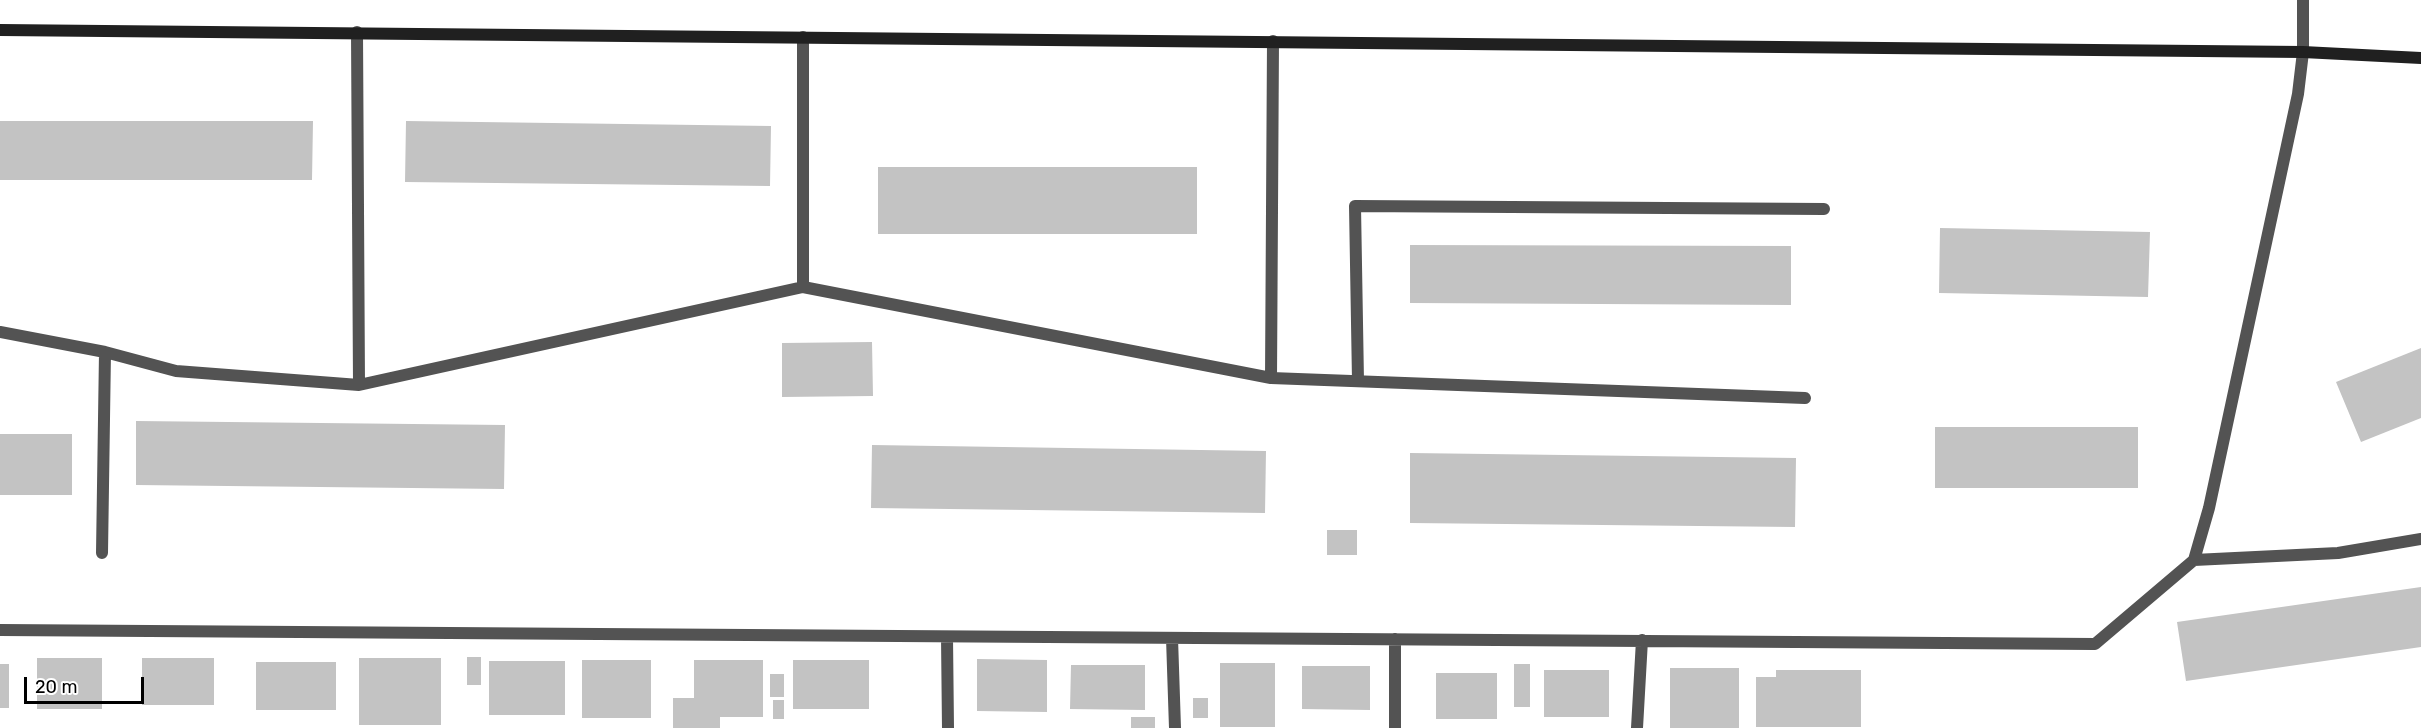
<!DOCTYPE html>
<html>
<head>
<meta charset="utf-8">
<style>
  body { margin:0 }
  #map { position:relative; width:2421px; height:728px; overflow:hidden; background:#fff; font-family:Rubik,sans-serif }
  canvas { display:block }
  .scale { position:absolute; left:24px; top:677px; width:120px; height:27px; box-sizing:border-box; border:3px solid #000; border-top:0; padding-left:8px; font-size:18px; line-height:21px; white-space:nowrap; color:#000; -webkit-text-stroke:4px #fff; paint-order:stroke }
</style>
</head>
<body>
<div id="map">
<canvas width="2421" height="728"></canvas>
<div class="scale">20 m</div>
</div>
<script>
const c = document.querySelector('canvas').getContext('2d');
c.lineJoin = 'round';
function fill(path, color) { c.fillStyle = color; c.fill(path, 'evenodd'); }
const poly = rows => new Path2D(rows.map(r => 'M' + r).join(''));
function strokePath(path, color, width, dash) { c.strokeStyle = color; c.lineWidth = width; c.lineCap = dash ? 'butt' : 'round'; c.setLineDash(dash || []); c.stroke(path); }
fill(poly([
  [0,121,313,121,312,180,0,180],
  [406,121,771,126,770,186,405,182],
  [878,167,1197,167,1197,234,878,234],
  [1940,228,2150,232,2148,297,1939,293],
  [1410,245,1791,246,1791,305,1410,303],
  [872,342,873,396,782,397,782,343],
  [2421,348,2421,418,2361,442,2336,382],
  [136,421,505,425,504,489,136,485],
  [1935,427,2138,427,2138,488,1935,488],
  [0,434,72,434,72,495,0,495],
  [872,445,1266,451,1265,513,871,508],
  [1410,453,1796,458,1795,527,1410,523],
  [1327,530,1357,530,1357,555,1327,555],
  [2421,587,2421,647,2186,681,2177,622],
  [467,657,481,657,481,685,467,685],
  [37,658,102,658,102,709,37,709],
  [142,658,214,658,214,705,142,705],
  [359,658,441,658,441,725,359,725],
  [977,659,1047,660,1047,712,977,711],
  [582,660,651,660,651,718,582,718],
  [694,660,763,660,763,717,720,717,720,728,673,728,673,698,694,698],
  [793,660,869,660,869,709,793,709],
  [489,661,565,661,565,715,489,715],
  [256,662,336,662,336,710,256,710],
  [1220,663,1275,663,1275,727,1220,727],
  [0,664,9,664,9,708,0,708],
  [1514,664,1530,664,1530,707,1514,707],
  [1071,665,1145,665,1145,710,1070,709],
  [1302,666,1370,666,1370,710,1302,709],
  [1670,668,1739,668,1739,728,1670,728],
  [1544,670,1609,670,1609,717,1544,717],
  [1776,670,1861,670,1861,727,1756,727,1756,677,1776,677],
  [1436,673,1497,673,1497,719,1436,719],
  [770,674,784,674,784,697,770,697],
  [1193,698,1208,698,1208,718,1193,718],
  [773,700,784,700,784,719,773,719],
  [1131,717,1155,717,1155,728,1131,728]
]), '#c3c3c3');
strokePath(poly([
  [357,32,359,385],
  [803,37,803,287],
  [0,332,105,352,176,371,359,385,803,287,1271,378,1805,398],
  [1271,378,1273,41],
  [1358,381,1355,206,1824,209],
  [102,553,105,352],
  [2194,560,2338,553,2421,539],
  [0,630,2095,644,2194,560,2209,508,2298,94,2303,52,2303,0],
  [947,637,948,728],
  [1172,638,1175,728],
  [1395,639,1395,728],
  [1637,728,1642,640]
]), '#535353', 12);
strokePath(poly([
  [0,30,2303,52,2421,58]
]), '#202020', 12);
</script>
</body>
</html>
